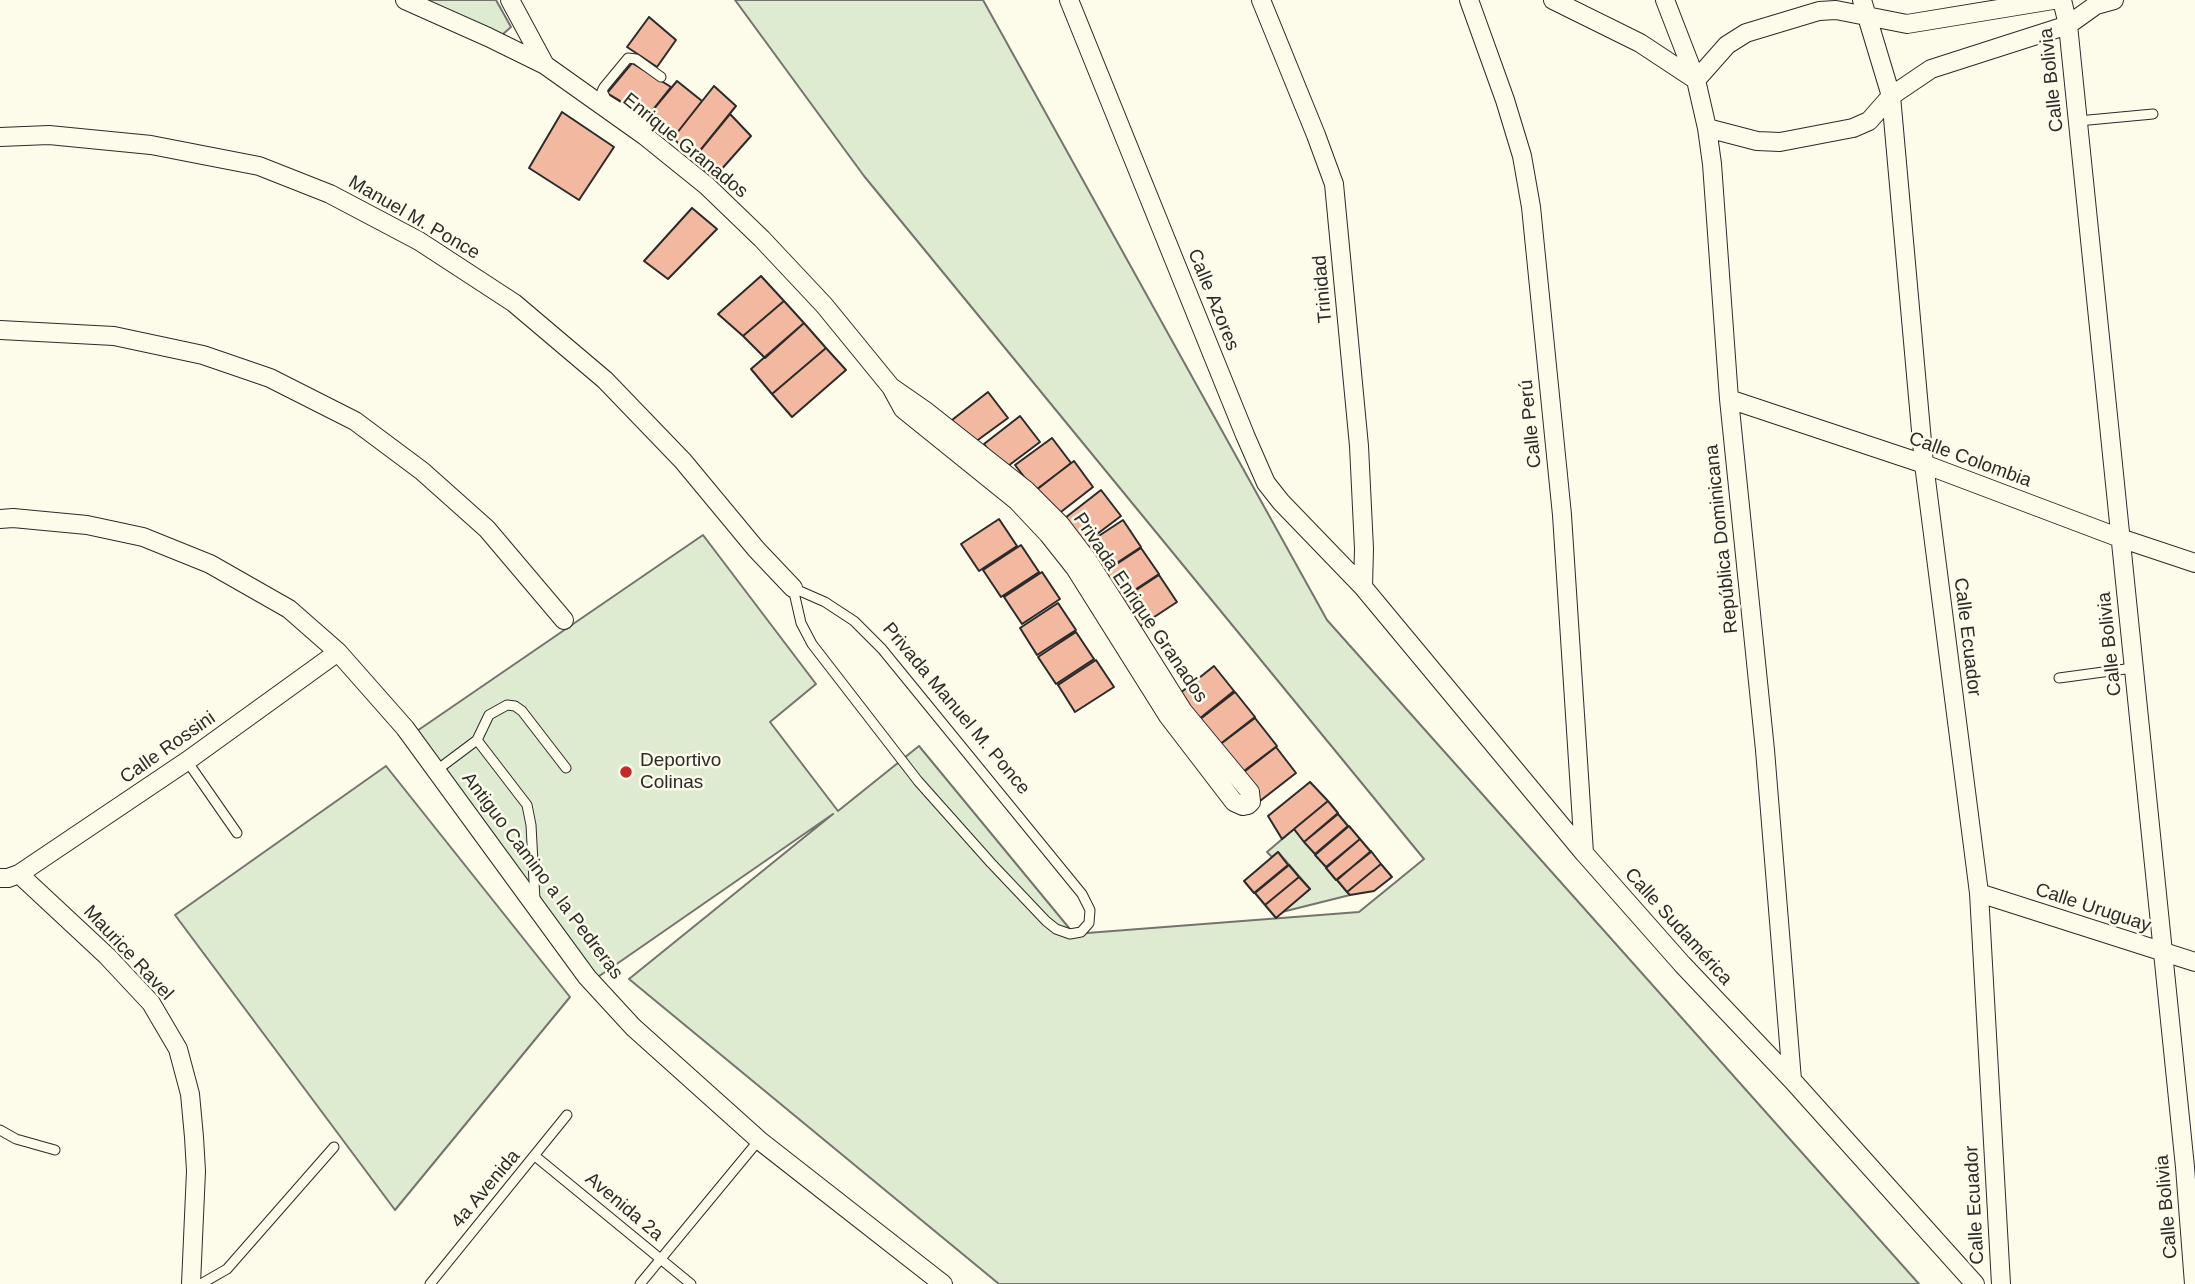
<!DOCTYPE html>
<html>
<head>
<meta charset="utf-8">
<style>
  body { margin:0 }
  canvas { display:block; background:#fdfbea }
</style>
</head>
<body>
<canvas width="2195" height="1284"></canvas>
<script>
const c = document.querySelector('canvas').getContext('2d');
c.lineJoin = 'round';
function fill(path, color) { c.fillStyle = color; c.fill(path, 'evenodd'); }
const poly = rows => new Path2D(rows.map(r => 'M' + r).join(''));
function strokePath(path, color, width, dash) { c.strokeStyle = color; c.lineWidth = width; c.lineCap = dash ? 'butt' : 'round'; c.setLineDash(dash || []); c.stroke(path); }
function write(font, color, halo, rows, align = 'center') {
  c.font = font + ' Helvetica,sans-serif'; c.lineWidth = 5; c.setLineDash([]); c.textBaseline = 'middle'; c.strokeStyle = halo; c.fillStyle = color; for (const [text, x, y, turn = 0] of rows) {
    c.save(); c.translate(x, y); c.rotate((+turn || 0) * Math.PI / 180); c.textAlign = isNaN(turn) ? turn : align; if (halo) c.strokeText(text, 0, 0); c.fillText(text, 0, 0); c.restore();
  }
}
const green = poly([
  [423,0,496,0,511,27,502,35,423,0],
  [735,0,983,0,1327,620,1919,1284,999,1284,629,979,833,814,595,979,414,733,703,535,816,684,770,722,838,811,919,746,1074,934,1359,912,1424,859,864,176,735,0],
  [386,766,570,997,395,1210,175,915,386,766],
  [1294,829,1350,895,1282,912,1310,889,1278,852,1272,857,1267,852,1294,829]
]);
fill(green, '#deebd1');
strokePath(green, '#74746e', 2);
const building = poly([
  [649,17,676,40,657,67,627,47,649,17],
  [632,63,671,87,647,117,607,93,632,63],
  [677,81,702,101,673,138,647,117,677,81],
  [714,86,736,106,694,158,673,138,714,86],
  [562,112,614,147,579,200,529,168,562,112],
  [730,114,751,136,712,180,694,158,730,114],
  [692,208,717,229,668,279,644,261,692,208],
  [761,276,784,301,743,336,718,314,761,276],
  [784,301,804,323,765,358,743,336,784,301],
  [804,323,826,348,772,394,751,369,804,323],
  [826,348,846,370,792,417,772,394,826,348],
  [988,392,1008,418,971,445,952,420,988,392],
  [1020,416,1040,442,1004,469,984,444,1020,416],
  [1052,438,1071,463,1035,491,1015,465,1052,438],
  [1074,461,1093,487,1057,515,1037,489,1074,461],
  [1101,490,1121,516,1084,544,1065,518,1101,490],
  [999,519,1017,546,979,571,961,544,999,519],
  [1123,520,1141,547,1103,572,1085,545,1123,520],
  [1021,545,1039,572,1001,597,983,570,1021,545],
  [1141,548,1159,574,1121,599,1103,573,1141,548],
  [1042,572,1060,599,1022,624,1004,597,1042,572],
  [1159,575,1177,602,1139,627,1121,600,1159,575],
  [1058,603,1076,630,1037,655,1020,628,1058,603],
  [1076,632,1094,659,1056,684,1038,657,1076,632],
  [1096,660,1114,687,1075,712,1058,685,1096,660],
  [1214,666,1234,691,1199,719,1179,694,1214,666],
  [1235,692,1255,717,1219,745,1199,720,1235,692],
  [1255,718,1277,746,1240,774,1218,746,1255,718],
  [1276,747,1296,773,1260,801,1240,775,1276,747],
  [1310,782,1328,801,1282,839,1268,816,1310,782],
  [1328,801,1338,813,1304,842,1294,829,1328,801],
  [1338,814,1348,826,1315,854,1304,842,1338,814],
  [1349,826,1360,839,1326,867,1315,855,1349,826],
  [1360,839,1371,852,1336,880,1326,868,1360,839],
  [1371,851,1381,864,1347,892,1337,880,1371,851],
  [1278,852,1288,865,1254,893,1244,881,1278,852],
  [1381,864,1392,877,1374,891,1350,895,1347,892,1381,864],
  [1289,865,1299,877,1265,905,1255,893,1289,865],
  [1299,877,1310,889,1276,918,1265,905,1299,877]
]);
fill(building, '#f2b8a0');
strokePath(building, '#2b2b2b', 2);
const service = poly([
  [2078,121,2153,114],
  [645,136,648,128,646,124,606,99,602,91,604,87,628,58,636,59,661,77],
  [793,588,825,602,854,621,882,649,1082,894,1090,910,1089,923,1081,932,1070,934,1056,929,1046,921,991,863,918,781,812,644,801,623,793,588],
  [2059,678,2133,668],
  [477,740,527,805,531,825,535,900],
  [187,761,237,833],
  [437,770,477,740,489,715,507,705,515,706,522,711,566,768],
  [0,1130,16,1139,55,1150],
  [535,1156,691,1284],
  [201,1284,227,1269,334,1147],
  [430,1284,567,1115],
  [640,1284,759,1140]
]);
const minor = poly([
  [405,0,488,37,545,65,645,136,707,186,762,239,824,305,891,387],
  [510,0,545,65],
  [1069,0,1245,435,1266,483,1281,502,1363,587,1584,853,1682,964,1792,1080,1975,1284],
  [1261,0,1316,135,1334,184,1359,446,1364,549,1363,587],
  [1469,0,1505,100,1522,156,1531,207,1562,515,1584,853],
  [1553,0,1640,43,1696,80,1727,45,1746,33,1819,11,1836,10,1907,24,2053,0],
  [1665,0,1696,80,1707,128,1712,164,1729,399,1765,750,1792,1080],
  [1862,0,1891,96,1924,464,1979,893,2001,1284],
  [2062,0,2068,25,2185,1167,2194,1284],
  [1707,128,1757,141,1780,142,1853,128,1869,121,1891,96,1931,69,2068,25,2096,5,2114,0],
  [0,137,49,135,151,145,259,166,330,194,419,241,514,303,605,380,683,461,756,549,793,588],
  [0,330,114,336,203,355,270,378,355,421,422,471,487,529,564,620],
  [891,387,927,412,1026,490,1060,524,1086,558,1117,606,1183,711,1250,792,1251,802,1248,805,1243,806,1234,802,1168,716,1075,568,1048,534,1017,501,903,409,891,387],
  [1729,399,1924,464,2120,538,2195,563],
  [0,519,13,518,87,525,143,537,210,564,289,609,338,652,405,728,587,977,633,1027,759,1140,943,1284],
  [19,874,107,956,151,1003,178,1049,190,1094,194,1137,196,1171,191,1284],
  [0,878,8,878,19,874,187,761,338,652],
  [1979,893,2195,962]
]);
strokePath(service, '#2b2b2b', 11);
strokePath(minor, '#2b2b2b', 20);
strokePath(service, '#fdfbea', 9);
strokePath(minor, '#fdfbea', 18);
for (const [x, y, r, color] of [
  [626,772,7,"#c62828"]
]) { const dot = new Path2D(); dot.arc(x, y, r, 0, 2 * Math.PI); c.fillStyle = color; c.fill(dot); strokePath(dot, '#fdfbea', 2.5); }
write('19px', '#2b2b2b', '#fdfbea', [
  ["Calle Bolivia",2052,80,-96],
  ["Enrique Granados",685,146,39],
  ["Manuel M. Ponce",414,218,30],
  ["Trinidad",1323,289,-95],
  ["Calle Azores",1213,300,68],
  ["Calle Perú",1531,424,-96],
  ["Calle Colombia",1970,460,20],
  ["República Dominicana",1722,539,-96],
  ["Privada Enrique Granados",1140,608,56],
  ["Calle Ecuador",1967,637,83],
  ["Calle Bolivia",2110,644,-96],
  ["Privada Manuel M. Ponce",956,709,50],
  ["Calle Rossini",168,748,-35],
  ["Antiguo Camino a la Pedreras",542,876,53],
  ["Calle Uruguay",2093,908,18],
  ["Calle Sudamérica",1678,927,48],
  ["Maurice Ravel",128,953,47],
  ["4a Avenida",486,1189,-50],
  ["Calle Ecuador",1975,1205,-93],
  ["Avenida 2a",624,1207,40],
  ["Calle Bolivia",2167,1207,-95]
]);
write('19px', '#2b2b2b', '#fdfbea', [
  ["Deportivo",640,761],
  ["Colinas",640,783]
], 'left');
</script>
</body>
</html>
